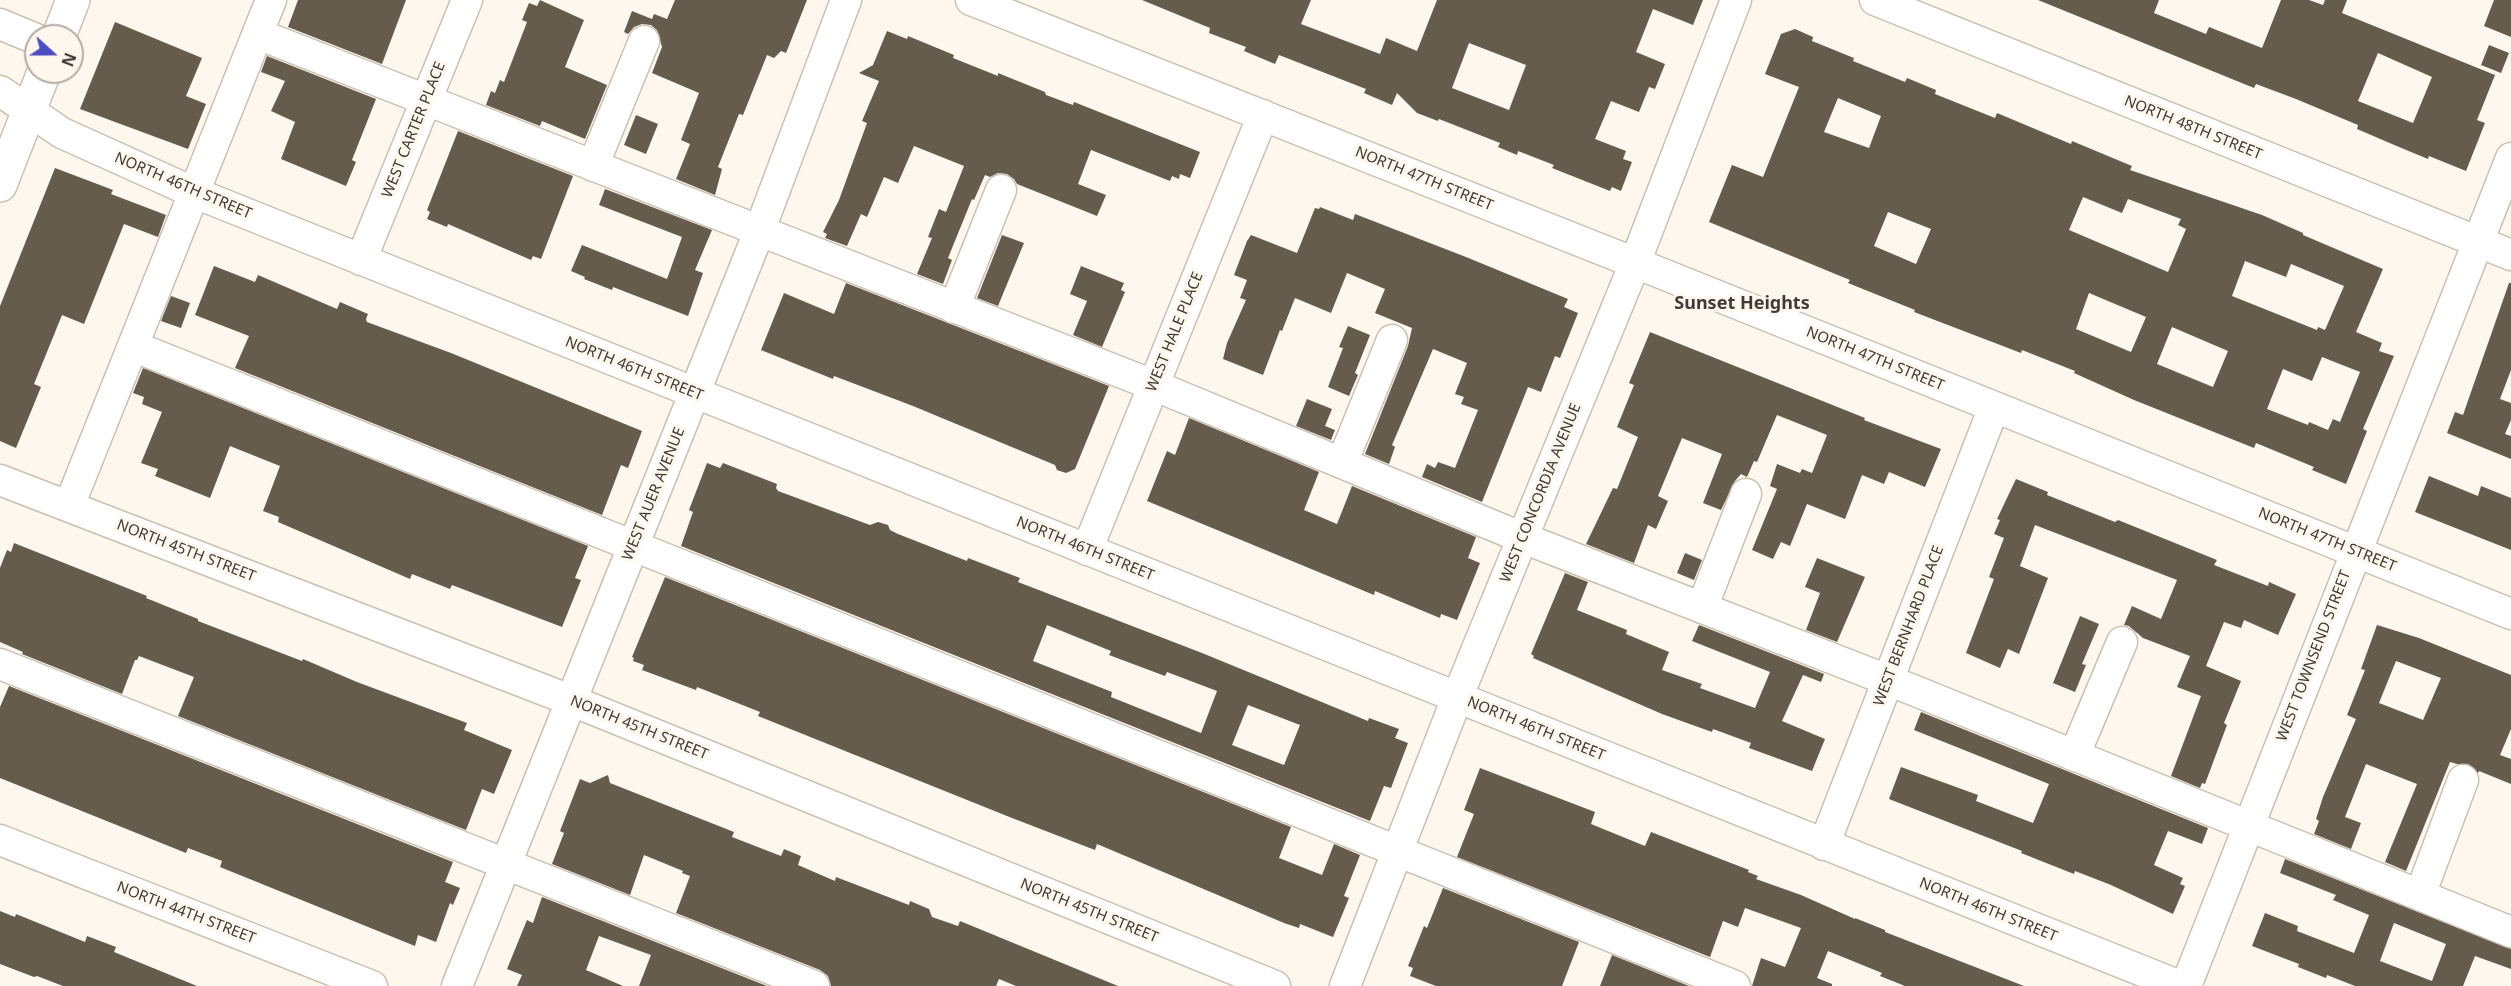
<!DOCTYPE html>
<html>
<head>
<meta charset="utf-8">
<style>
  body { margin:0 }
  #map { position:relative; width:2511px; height:986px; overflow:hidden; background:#fef7ed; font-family:"Noto Sans",sans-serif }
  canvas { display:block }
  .north { position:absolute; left:24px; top:24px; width:60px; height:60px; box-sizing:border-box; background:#fef7ed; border:2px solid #b2aca3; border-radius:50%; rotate:111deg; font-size:16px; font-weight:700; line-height:24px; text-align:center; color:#3f3b35 }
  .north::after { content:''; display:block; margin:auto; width:21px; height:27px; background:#4f4cc3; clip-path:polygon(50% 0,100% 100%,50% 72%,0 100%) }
</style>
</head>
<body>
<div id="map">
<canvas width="2511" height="986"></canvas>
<div class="north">N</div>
</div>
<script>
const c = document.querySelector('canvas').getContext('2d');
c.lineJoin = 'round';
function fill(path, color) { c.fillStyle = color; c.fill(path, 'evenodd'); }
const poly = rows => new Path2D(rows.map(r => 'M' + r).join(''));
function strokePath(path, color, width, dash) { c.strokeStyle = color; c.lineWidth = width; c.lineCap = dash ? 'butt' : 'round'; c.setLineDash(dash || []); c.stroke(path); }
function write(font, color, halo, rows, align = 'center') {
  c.font = font + ' "Noto Sans",sans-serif'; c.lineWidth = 6; c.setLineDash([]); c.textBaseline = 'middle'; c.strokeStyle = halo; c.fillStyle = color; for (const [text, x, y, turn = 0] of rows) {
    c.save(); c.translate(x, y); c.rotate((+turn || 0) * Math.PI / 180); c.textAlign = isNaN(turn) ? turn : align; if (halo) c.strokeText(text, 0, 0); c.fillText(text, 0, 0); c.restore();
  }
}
fill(poly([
  [298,0,406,0,382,64,288,27],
  [540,0,584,20,565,67,607,85,585,139,542,121,540,126,486,105,491,91,495,93,500,80,504,82,527,22,522,20,529,3,537,6],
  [675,0,807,0,786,53,781,51,774,58,767,55,743,115,739,114,718,167,722,169,715,195,676,179,690,144,681,140,699,93,652,73,662,47,657,30,651,25,642,24,634,27,628,34,624,32,632,11,652,19,654,14,667,19],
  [1142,0,1311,0,1301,24,1380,54,1386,38,1417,51,1437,0,1703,0,1693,25,1653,9,1636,52,1665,64,1655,89,1649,87,1639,112,1611,101,1595,139,1626,151,1623,159,1632,162,1621,191,1612,187,1610,191,1552,168,1554,165,1518,151,1517,155,1498,147,1500,143,1439,119,1438,121,1417,113,1397,93,1392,105,1364,93,1366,89,1279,55,1275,64,1244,51,1246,47,1209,33,1210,28],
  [1469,43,1526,65,1509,110,1452,88],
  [2038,0,2159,0,2154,13,2206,34,2209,27,2262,48,2281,0,2309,0,2323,5,2325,0,2347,0,2342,13,2495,75,2477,120,2485,123,2466,171,2429,156,2428,159,2399,147,2357,129,2358,125,2296,99,2256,84,2254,88],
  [2378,53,2432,77,2413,123,2358,101],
  [2494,0,2511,0,2511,37,2484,26],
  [115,22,202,58,186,96,206,104,188,149,80,109],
  [1795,29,1813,37,1812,41,1854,58,1853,61,1905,82,1907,78,1936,90,1935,94,1995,118,1997,113,2071,144,2072,141,2132,166,2130,170,2262,215,2303,233,2303,235,2383,269,2356,332,2382,343,2379,351,2394,356,2363,429,2367,431,2346,484,2312,470,2314,467,2256,443,2254,448,2134,400,2074,373,2075,371,2022,350,2021,353,1914,312,1915,310,1848,283,1850,280,1709,222,1732,165,1763,177,1799,87,1765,74,1781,34],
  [1838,98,1881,116,1869,148,1824,132],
  [2083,197,2122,213,2128,199,2181,219,2178,225,2186,229,2168,272,2069,230],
  [1888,212,1931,229,1916,264,1874,246],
  [2245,261,2286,277,2291,264,2344,286,2325,330,2318,327,2317,330,2232,296],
  [2089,293,2146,317,2131,352,2076,329],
  [2172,327,2228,351,2213,387,2157,364],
  [2322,357,2360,372,2340,422,2333,419,2328,430,2309,422,2308,425,2267,409,2283,369,2312,381],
  [887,31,907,39,908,36,954,55,953,58,998,76,998,73,1045,92,1046,95,1073,105,1074,102,1200,152,1190,178,1180,174,1179,179,1172,176,1170,181,1091,150,1078,184,1106,195,1097,216,1017,184,1014,179,1007,174,998,173,990,177,985,175,974,200,972,199,948,258,952,260,943,284,917,274,932,238,928,237,939,209,946,212,964,166,914,146,898,183,884,177,867,217,861,214,847,246,825,238,827,234,823,232,839,200,867,123,862,121,879,81,859,73,873,65],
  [2489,45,2509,53,2501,73,2481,65],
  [267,56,376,99,352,160,356,162,346,186,281,159,295,122,271,111,285,81,261,72],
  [636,115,658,124,646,154,624,145],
  [458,131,573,176,541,259,533,256,531,260,448,224,447,227,427,219,430,212,427,210],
  [55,168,113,190,111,194,166,215,158,237,124,224,84,324,62,315,34,384,41,387,16,448,0,441,0,306],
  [605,189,712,230,695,270,703,273,688,316,613,287,612,290,584,279,585,277,571,271,582,245,667,279,682,237,599,205],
  [1320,207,1353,220,1355,214,1466,257,1568,299,1564,307,1578,313,1560,358,1555,356,1541,392,1528,387,1482,502,1422,477,1427,464,1435,468,1438,462,1455,468,1478,410,1461,404,1464,397,1455,394,1467,363,1433,349,1392,445,1395,447,1389,464,1365,454,1408,346,1412,328,1375,313,1385,289,1347,273,1331,313,1295,298,1282,331,1280,330,1263,375,1223,359,1227,343,1246,300,1240,298,1247,280,1234,275,1247,241,1251,235,1297,253,1315,208,1319,209],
  [1002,235,1024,243,998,306,977,298],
  [214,266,255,282,258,275,337,309,340,302,368,314,366,319,367,322,451,353,642,431,628,468,621,465,602,515,235,368,249,336,195,315],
  [1081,266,1124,283,1121,290,1125,292,1102,347,1073,335,1087,301,1070,294],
  [846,283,1109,386,1075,469,1066,473,1057,470,1055,465,913,406,834,376,833,379,761,350,784,293,834,314],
  [2509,283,2511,283,2511,370,2500,399,2511,403,2511,420,2505,434,2511,436,2511,459,2447,433,2455,412,2463,415],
  [171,296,190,303,181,328,161,321],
  [1348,326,1370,335,1355,373,1358,375,1349,396,1328,387,1343,348,1339,347],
  [1650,332,1865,418,1864,420,1941,449,1925,487,1889,472,1884,484,1862,475,1845,519,1807,504,1790,546,1781,542,1773,559,1752,550,1777,489,1770,486,1777,464,1800,473,1802,469,1812,473,1827,435,1777,415,1757,462,1754,461,1747,477,1741,474,1735,481,1721,510,1703,503,1722,454,1682,438,1658,496,1668,501,1656,529,1648,525,1634,563,1586,544,1613,488,1617,489,1638,437,1617,427,1634,385,1629,383],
  [143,368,588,546,575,578,581,580,562,627,452,585,450,589,412,574,410,579,278,522,279,517,263,511,280,466,230,446,210,498,155,476,158,469,141,463,162,412,142,404,144,397,133,393],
  [1307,399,1332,409,1325,426,1335,430,1331,440,1296,426],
  [1189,418,1319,472,1304,510,1337,524,1352,486,1476,537,1468,558,1480,563,1457,620,1441,614,1440,618,1375,591,1374,595,1147,501,1167,451,1175,455],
  [707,463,720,468,723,463,777,484,776,488,778,491,870,525,878,522,888,525,890,530,898,534,967,561,968,558,1020,578,1018,582,1202,653,1368,721,1369,718,1399,729,1395,738,1408,743,1391,788,1384,786,1370,821,681,546,693,512,689,510],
  [1047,625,1111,651,1109,655,1165,676,1167,672,1217,691,1201,733,1111,697,1112,692,1033,661],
  [1248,705,1300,725,1284,765,1232,745],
  [2429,476,2478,496,2481,486,2511,498,2511,550,2415,512],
  [2016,479,2048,492,2047,495,2115,522,2118,520,2217,560,2214,565,2268,586,2269,582,2296,594,2278,635,2244,620,2241,628,2224,622,2206,666,2241,681,2224,723,2227,725,2205,784,2202,783,2200,788,2171,776,2201,696,2177,687,2190,656,2143,638,2129,626,2124,625,2132,606,2161,619,2177,580,2035,525,2020,566,2048,578,2019,654,2008,649,2000,668,1966,653,1994,579,1989,577,2004,538,1994,534,2000,520,1997,519],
  [14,543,147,596,146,598,198,619,198,621,302,661,303,659,357,682,467,723,464,730,512,750,494,794,482,789,466,830,178,716,194,677,139,656,137,660,135,660,122,694,22,654,23,652,0,642,0,568,7,550,11,552],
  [1685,553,1702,560,1694,580,1677,573],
  [1817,558,1865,577,1837,642,1806,630,1820,593,1805,587],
  [1565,573,1588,582,1577,610,1627,630,1626,634,1669,652,1662,670,1702,684,1700,688,1755,708,1770,672,1692,641,1699,625,1824,674,1821,682,1803,675,1782,721,1825,739,1812,771,1749,748,1751,743,1713,729,1712,732,1662,714,1533,658,1534,656,1531,654],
  [665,577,1291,827,1279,858,1322,875,1334,844,1360,855,1344,896,1349,898,1333,937,1300,924,1299,928,1284,923,1097,844,1095,850,1012,818,758,716,760,712,697,687,696,690,642,670,644,665,633,661,634,658,632,657],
  [2080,616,2099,624,2082,664,2086,665,2075,692,2053,683],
  [2377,625,2419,638,2511,675,2511,729,2500,755,2511,759,2511,784,2479,771,2478,773,2468,764,2457,764,2450,762,2406,871,2385,862,2417,784,2366,764,2345,817,2361,823,2351,849,2314,834,2319,821,2316,819,2323,797,2356,719,2347,715,2365,670,2361,669],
  [2396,661,2441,678,2423,720,2379,703],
  [9,686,453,862,445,882,460,888,453,905,450,903,436,942,418,935,415,946,220,867,222,861,188,848,186,853,0,778,0,707],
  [1921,712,2208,828,2202,844,2168,831,2154,865,2183,878,2180,884,2185,886,2173,914,2111,885,2075,871,2074,874,2021,853,2022,851,1889,799,1901,767,1978,795,1976,801,2033,823,2049,784,1914,730],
  [1480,768,1595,812,1591,824,1645,846,1651,832,1749,870,1748,872,1758,876,1756,879,1801,895,1855,919,1855,918,1885,930,1885,932,2024,986,1905,986,1880,976,1882,973,1828,951,1817,978,1832,984,1832,986,1752,986,1761,958,1785,967,1801,928,1745,908,1738,927,1723,921,1710,957,1457,857,1474,814,1464,810],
  [608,775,610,783,734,832,732,837,781,856,784,849,801,856,798,865,835,881,836,877,909,905,910,901,929,909,932,917,958,926,960,921,1118,986,1016,986,999,979,996,986,831,986,828,976,820,970,676,913,690,876,682,873,683,871,644,855,630,895,552,864,564,833,560,831,580,779,590,783],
  [2285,859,2511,949,2511,969,2475,956,2463,986,2355,986,2327,975,2326,978,2298,967,2299,964,2252,946,2265,913,2298,926,2297,931,2354,953,2369,915,2333,900,2336,895,2280,873],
  [2394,923,2446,944,2432,981,2380,961],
  [1443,888,1579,942,1562,986,1436,986,1410,976,1413,968,1408,966,1424,926,1427,928],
  [542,897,767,986,639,986,651,955,599,936,586,970,623,986,517,986,522,975,507,969,527,920,533,923],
  [0,911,15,917,16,914,85,942,87,936,116,947,114,952,197,986,63,986,37,976,34,977,0,964],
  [1612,955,1689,986,1600,986]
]), '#655c4e');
const minor = poly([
  [971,0,1663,274,2511,614],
  [1875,0,2511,255],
  [0,24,36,39],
  [258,34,1153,385,1523,538,1913,690,2511,932],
  [0,91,62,133,195,193,2180,986],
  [593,166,644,41],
  [361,260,467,0],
  [954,308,1001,190],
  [133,346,1735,986],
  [1342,463,1392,340],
  [0,480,570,700,1275,986],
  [69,506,271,0],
  [1087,550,1263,115],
  [1702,608,1746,494],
  [0,664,814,986],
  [2074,756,2122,642],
  [0,840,372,986],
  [1824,845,1994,407],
  [2420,895,2463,780],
  [457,986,759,232,846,0],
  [1345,986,1457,698,1635,263,1736,0],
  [2186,986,2511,158]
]);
const major = poly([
  [59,36,73,0],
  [0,185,44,72]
]);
strokePath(minor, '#cbc0b1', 33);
strokePath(major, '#cbc0b1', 36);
strokePath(minor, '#fff', 30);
strokePath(major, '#fff', 33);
write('15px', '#3f3b35', '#fef7ed', [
  ["NORTH 48TH STREET",2193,128,22],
  ["WEST CARTER PLACE",414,130,-68],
  ["NORTH 47TH STREET",1424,179,22],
  ["NORTH 46TH STREET",183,186,23],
  ["WEST HALE PLACE",1175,332,-68],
  ["NORTH 47TH STREET",1875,359,22],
  ["NORTH 46TH STREET",634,369,22],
  ["WEST CONCORDIA AVENUE",1541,493,-68],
  ["WEST AUER AVENUE",654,494,-68],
  ["NORTH 47TH STREET",2327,540,22],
  ["NORTH 46TH STREET",1085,549,22],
  ["NORTH 45TH STREET",186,551,21],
  ["WEST BERNHARD PLACE",1909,626,-69],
  ["WEST TOWNSEND STREET",2314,656,-69],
  ["NORTH 45TH STREET",639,728,22],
  ["NORTH 46TH STREET",1536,729,22],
  ["NORTH 46TH STREET",1988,910,22],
  ["NORTH 45TH STREET",1089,911,22],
  ["NORTH 44TH STREET",186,913,21]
]);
write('bold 18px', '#3f3b35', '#fef7ed', [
  ["Sunset Heights",1742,304]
]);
</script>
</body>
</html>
